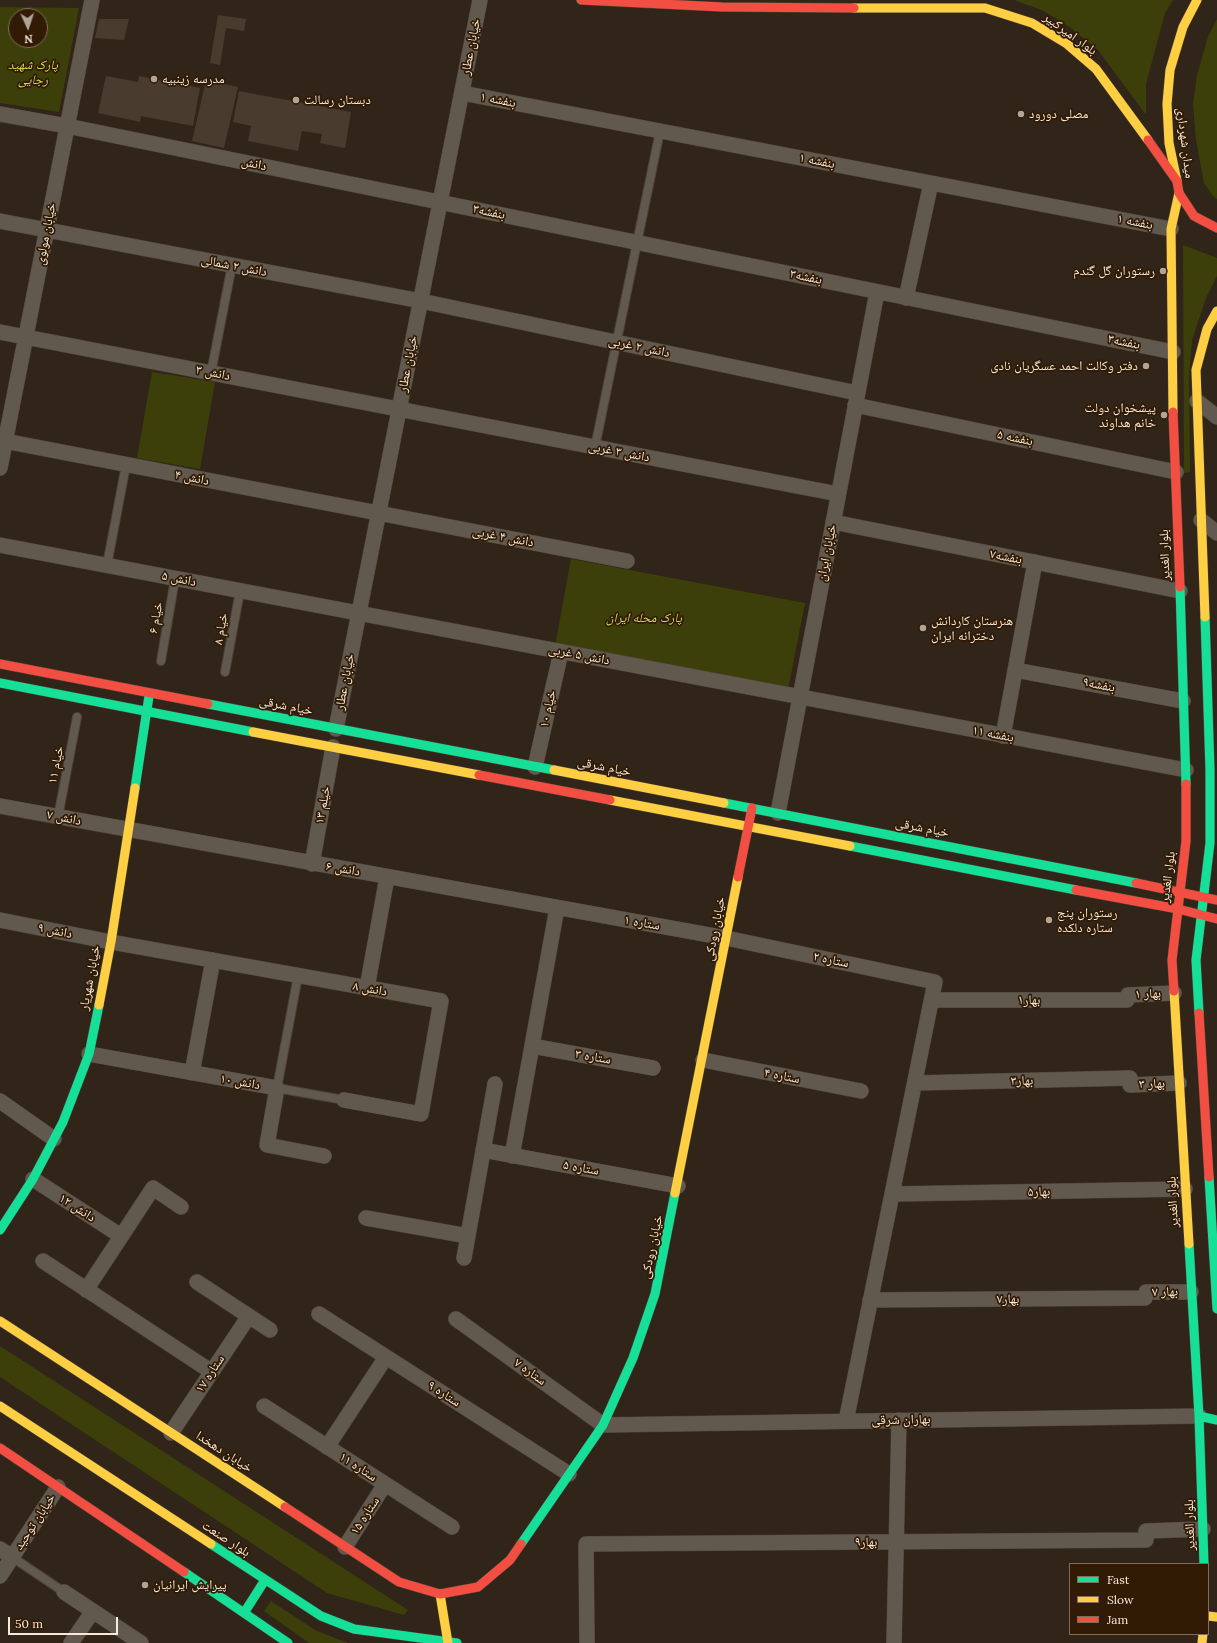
<!DOCTYPE html>
<html>
<head>
<meta charset="utf-8">
<style>
  body { margin:0 }
  #map { position:relative; width:1217px; height:1643px; overflow:hidden; background:#302518; font-family:Lora,serif }
  canvas { display:block }
  .legend { position:absolute; left:1069px; top:1563px; width:140px; height:72px; box-sizing:border-box; background:#311b04; border:1px solid #816d5a; margin:0; padding:5px 7px; list-style:none; font-size:12px; color:#f8e9db }
  .legend li { display:flex; align-items:center; gap:8px; height:20px }
  .legend b { width:20px; border:1px solid #816d5a }
  .north { position:absolute; left:8px; top:8px; width:40px; height:40px; box-sizing:border-box; background:#311b04; border:1px solid #816d5a; border-radius:50%; rotate:177deg; font-size:11px; font-weight:700; line-height:16px; text-align:center; color:#f8e9db }
  .north::after { content:''; display:block; margin:auto; width:14px; height:18px; background:#b2a497; clip-path:polygon(50% 0,100% 100%,50% 72%,0 100%) }
  .scale { position:absolute; left:8px; top:1617px; width:110px; height:18px; box-sizing:border-box; border:2px solid #f8e9db; border-top:0; padding-left:5px; font-size:12px; line-height:14px; white-space:nowrap; color:#f8e9db; -webkit-text-stroke:3px #311b04; paint-order:stroke }
</style>
</head>
<body>
<div id="map">
<canvas width="1217" height="1643"></canvas>
<ul class="legend">
<li><b style="height:5px;background:#16e098"></b>Fast</li>
<li><b style="height:5px;background:#ffcf43"></b>Slow</li>
<li><b style="height:5px;background:#f24e42"></b>Jam</li>
</ul>
<div class="north">N</div>
<div class="scale">50 m</div>
</div>
<script>
const c = document.querySelector('canvas').getContext('2d');
c.lineJoin = 'round';
function fill(path, color) { c.fillStyle = color; c.fill(path, 'evenodd'); }
const poly = rows => new Path2D(rows.map(r => 'M' + r).join(''));
function strokePath(path, color, width, dash) { c.strokeStyle = color; c.lineWidth = width; c.lineCap = dash ? 'butt' : 'round'; c.setLineDash(dash || []); c.stroke(path); }
function write(font, color, halo, rows, align = 'center') {
  c.font = font + ' Lora,"Noto Naskh Arabic",serif'; c.lineWidth = 3.5; c.setLineDash([]); c.textBaseline = 'middle'; c.strokeStyle = halo; c.fillStyle = color; for (const [text, x, y, turn = 0] of rows) {
    c.save(); c.translate(x, y); c.rotate((+turn || 0) * Math.PI / 180); c.textAlign = isNaN(turn) ? turn : align; if (halo) c.strokeText(text, 0, 0); c.fillText(text, 0, 0); c.restore();
  }
}
fill(poly([
  [1014,0,1173,0,1165,13,1146,84,1146,115,1098,50,1071,28,1044,11],
  [0,7,79,8,59,112,0,103],
  [16,16,40,16,40,40,16,40],
  [1217,19,1217,199,1213,196,1204,183,1196,140,1193,104,1197,75,1208,37],
  [1183,245,1217,258,1217,276,1206,298,1192,340,1189,377,1190,472,1184,473],
  [152,372,215,382,200,469,137,458],
  [571,559,805,603,788,690,555,646],
  [0,1346,408,1610,404,1615,327,1593,0,1377],
  [271,1601,315,1630,348,1643,309,1643,264,1611]
]), '#3d3f0b');
fill(poly([
  [218,15,246,19,244,31,226,28,220,65,210,63],
  [99,19,129,19,124,40,95,38],
  [106,76,138,82,139,76,200,88,193,126,141,116,140,122,98,113],
  [206,80,238,87,224,148,192,141],
  [239,91,351,112,345,148,320,143,322,134,302,131,298,151,248,141,251,126,233,122]
]), '#493c2f');
const lane = poly([
  [211,373,232,265],
  [595,447,660,131],
  [107,565,126,465],
  [161,661,175,579],
  [225,672,240,591],
  [58,817,77,717],
  [298,976,277,1088,344,1100],
  [12,1557,64,1592]
]);
const street = poly([
  [462,93,1171,229],
  [0,114,67,126,1173,352],
  [0,221,421,301,857,393],
  [906,298,931,183],
  [0,332,838,494],
  [1197,401,1217,417],
  [855,405,1176,472],
  [0,440,627,561],
  [0,468,92,0],
  [1201,520,1217,533],
  [833,522,1180,591],
  [0,545,1186,770],
  [1015,670,1183,701],
  [336,729,480,0],
  [1003,736,1035,562],
  [535,767,561,652],
  [0,806,726,938,935,982,846,1421],
  [778,813,877,292],
  [312,864,333,747],
  [0,920,111,942,441,1001,421,1114,344,1100],
  [367,988,387,877],
  [932,1000,1127,1000,1128,995,1174,993],
  [532,1046,653,1068],
  [89,1054,277,1088,267,1145,324,1156],
  [703,1060,861,1091],
  [192,1073,213,960],
  [915,1083,1130,1078,1130,1085,1179,1083],
  [0,1101,54,1139],
  [483,1150,678,1186],
  [512,1156,557,908],
  [33,1179,121,1236],
  [892,1194,1185,1189],
  [366,1218,468,1236],
  [464,1258,495,1084],
  [43,1261,212,1372],
  [197,1282,270,1330],
  [86,1290,153,1188,181,1207],
  [870,1300,1145,1298,1146,1292,1191,1292],
  [319,1314,569,1474],
  [456,1319,603,1425,1199,1416],
  [264,1406,452,1527],
  [171,1433,249,1316],
  [327,1447,386,1357],
  [345,1547,385,1484],
  [0,1549,12,1557],
  [0,1576,58,1487],
  [64,1592,141,1643],
  [71,1643,93,1611],
  [587,1643,586,1544,1146,1540,1146,1531,1203,1529],
  [894,1643,899,1420]
]);
const fast = poly([
  [1180,587,1186,784],
  [0,683,253,732],
  [208,704,554,770],
  [135,788,149,696],
  [724,803,1136,883],
  [850,846,1076,890],
  [1199,1013,1196,960,1210,843,1210,770,1205,617],
  [1209,1177,1217,1309],
  [0,1230,33,1179,63,1122,89,1054,99,1005],
  [1189,1244,1199,1416,1204,1564],
  [1199,1416,1217,1420],
  [211,1544,321,1616,354,1629,457,1643],
  [521,1544,603,1425,633,1358,655,1294,675,1193],
  [184,1572,288,1643],
  [244,1613,265,1580]
]);
const slow = poly([
  [854,8,985,8,1032,23,1067,44,1096,69,1148,140],
  [1177,181,1169,143,1167,104,1170,70,1183,27,1197,0],
  [1173,412,1171,229,1179,193],
  [1205,617,1196,370,1207,329,1217,311],
  [253,732,479,775],
  [554,770,724,803],
  [610,800,850,846],
  [1174,991,1189,1244],
  [99,1005,111,942,135,788],
  [675,1193,738,877],
  [0,1321,285,1507],
  [0,1406,211,1544],
  [440,1594,448,1643],
  [1208,1616,1217,1617],
  [1202,1643,1203,1634]
]);
const jam = poly([
  [581,0,722,7,854,8],
  [1148,140,1177,181],
  [1177,181,1179,193,1194,216,1217,228],
  [1173,412,1180,587],
  [0,664,208,704],
  [479,775,610,800],
  [738,877,752,808],
  [1136,883,1217,900],
  [1076,890,1178,909,1217,919],
  [1174,991,1172,960,1186,841,1186,784],
  [1199,1013,1209,1177],
  [0,1448,184,1572],
  [285,1507,399,1582,440,1594,478,1587,510,1560,521,1544]
]);
strokePath(lane, '#4d4339', 10);
strokePath(street, '#4d4339', 16);
strokePath(fast, '#4d4339', 10);
strokePath(slow, '#4d4339', 10);
strokePath(jam, '#4d4339', 10);
strokePath(lane, '#61584e', 8);
strokePath(street, '#61584e', 15);
strokePath(fast, '#16e098', 9);
strokePath(slow, '#ffcf43', 9);
strokePath(jam, '#f24e42', 9);
for (const [x, y, r, color] of [
  [154,79,4,"#b2a497"],
  [296,100,4,"#b2a497"],
  [1021,114,4,"#b2a497"],
  [1163,271,4,"#b2a497"],
  [1146,366,4,"#b2a497"],
  [1164,415,4,"#b2a497"],
  [923,628,4,"#b2a497"],
  [1049,920,4,"#b2a497"],
  [145,1585,4,"#b2a497"]
]) { const dot = new Path2D(); dot.arc(x, y, r, 0, 2 * Math.PI); c.fillStyle = color; c.fill(dot); strokePath(dot, '#311b04', 1.5); }
write('13px', '#f8e9db', '#311b04', [
  ["بلوار امیرکبیر",1070,34,36],
  ["خیابان عطار",471,47,-79],
  ["بنفشه ۱",498,100,11],
  ["میدان شهرداری",1185,143,83],
  ["بنفشه ۱",817,161,11],
  ["دانش",254,164,12],
  ["بنفشه۳",489,212,12],
  ["بنفشه ۱",1135,222,11],
  ["خیابان مولوی",46,234,-79],
  ["دانش ۲ شمالی",234,266,11],
  ["بنفشه۳",806,277,12],
  ["بنفشه۳",1124,342,12],
  ["دانش ۲ غربی",639,347,12],
  ["خیابان عطار",408,364,-79],
  ["دانش ۳",213,373,11],
  ["بنفشه ۵",1015,438,12],
  ["دانش ۳ غربی",619,452,11],
  ["دانش ۴",192,478,11],
  ["دانش ۴ غربی",503,537,11],
  ["خیابان ایران",827,553,-79],
  ["بلوار الغدیر",1165,555,-92],
  ["بنفشه۷",1006,557,11],
  ["دانش ۵",179,579,11],
  ["خیام ۶",156,618,-80],
  ["خیام ۸",221,629,-80],
  ["دانش ۵ غربی",579,655,11],
  ["خیابان عطار",345,682,-79],
  ["بنفشه۹",1099,685,11],
  ["خیام شرقی",286,706,11],
  ["خیام ۱۰",548,709,-77],
  ["بنفشه ۱۱",993,734,11],
  ["خیام ۱۱",56,765,-79],
  ["خیام شرقی",604,767,11],
  ["خیلم ۱۳",323,805,-80],
  ["دانش ۷",64,818,11],
  ["خیام شرقی",922,828,11],
  ["دانش ۶",343,869,10],
  ["بلوار الغدیر",1168,877,-83],
  ["ستاره ۱",642,923,10],
  ["خیابان رودکی",715,929,-79],
  ["دانش ۹",55,931,11],
  ["ستاره ۲",831,960,12],
  ["خیابان شهریار",90,978,-79],
  ["دانش ۸",370,989,10],
  ["بهار ۱",1148,994,-2],
  ["بهار۱",1029,1000],
  ["ستاره ۳",593,1057,10],
  ["ستاره ۴",782,1076,11],
  ["بهار۳",1022,1081,-1],
  ["دانش ۱۰",240,1082,10],
  ["بهار ۳",1152,1084,-2],
  ["ستاره ۵",581,1168,10],
  ["بهار۵",1039,1192,-1],
  ["بلوار الغدیر",1173,1202,-93],
  ["دانش ۱۲",77,1208,33],
  ["خیابان رودکی",652,1247,-78],
  ["بهار ۷",1165,1292,-1],
  ["بهار۷",1008,1299],
  ["ستاره ۷",530,1372,36],
  ["ستاره ۱۷",210,1374,-57],
  ["ستاره ۹",444,1394,33],
  ["بهاران شرقی",901,1420,-1],
  ["خیابان دهخدا",224,1452,33],
  ["ستاره ۱۱",358,1467,33],
  ["ستاره ۱۵",365,1516,-57],
  ["خیابان توحید",35,1522,-57],
  ["بلوار الغدیر",1190,1525,-92],
  ["بلوار صنعت",226,1539,33],
  ["بهار۹",866,1542]
]);
write('italic 13px', '#d2dc52', '#311b04', [
  ["پارک شهید",33,65],
  ["رجایی",33,80],
  ["پارک محله ایران",644,618]
]);
write('13px', '#f8e9db', '#311b04', [
  ["مدرسه زینبیه",162,79],
  ["دبستان رسالت",304,100],
  ["مصلی دورود",1029,114],
  ["رستوران گل گندم",1155,271,"right"],
  ["دفتر وکالت احمد عسگریان نادی",1138,366,"right"],
  ["پیشخوان دولت",1156,408,"right"],
  ["خانم هداوند",1156,423,"right"],
  ["هنرستان کاردانش",931,621],
  ["دخترانه ایران",931,636],
  ["رستوران پنج",1057,913],
  ["ستاره دلکده",1057,928],
  ["پیرایش ایرانیان",153,1585]
], 'left');
</script>
</body>
</html>
